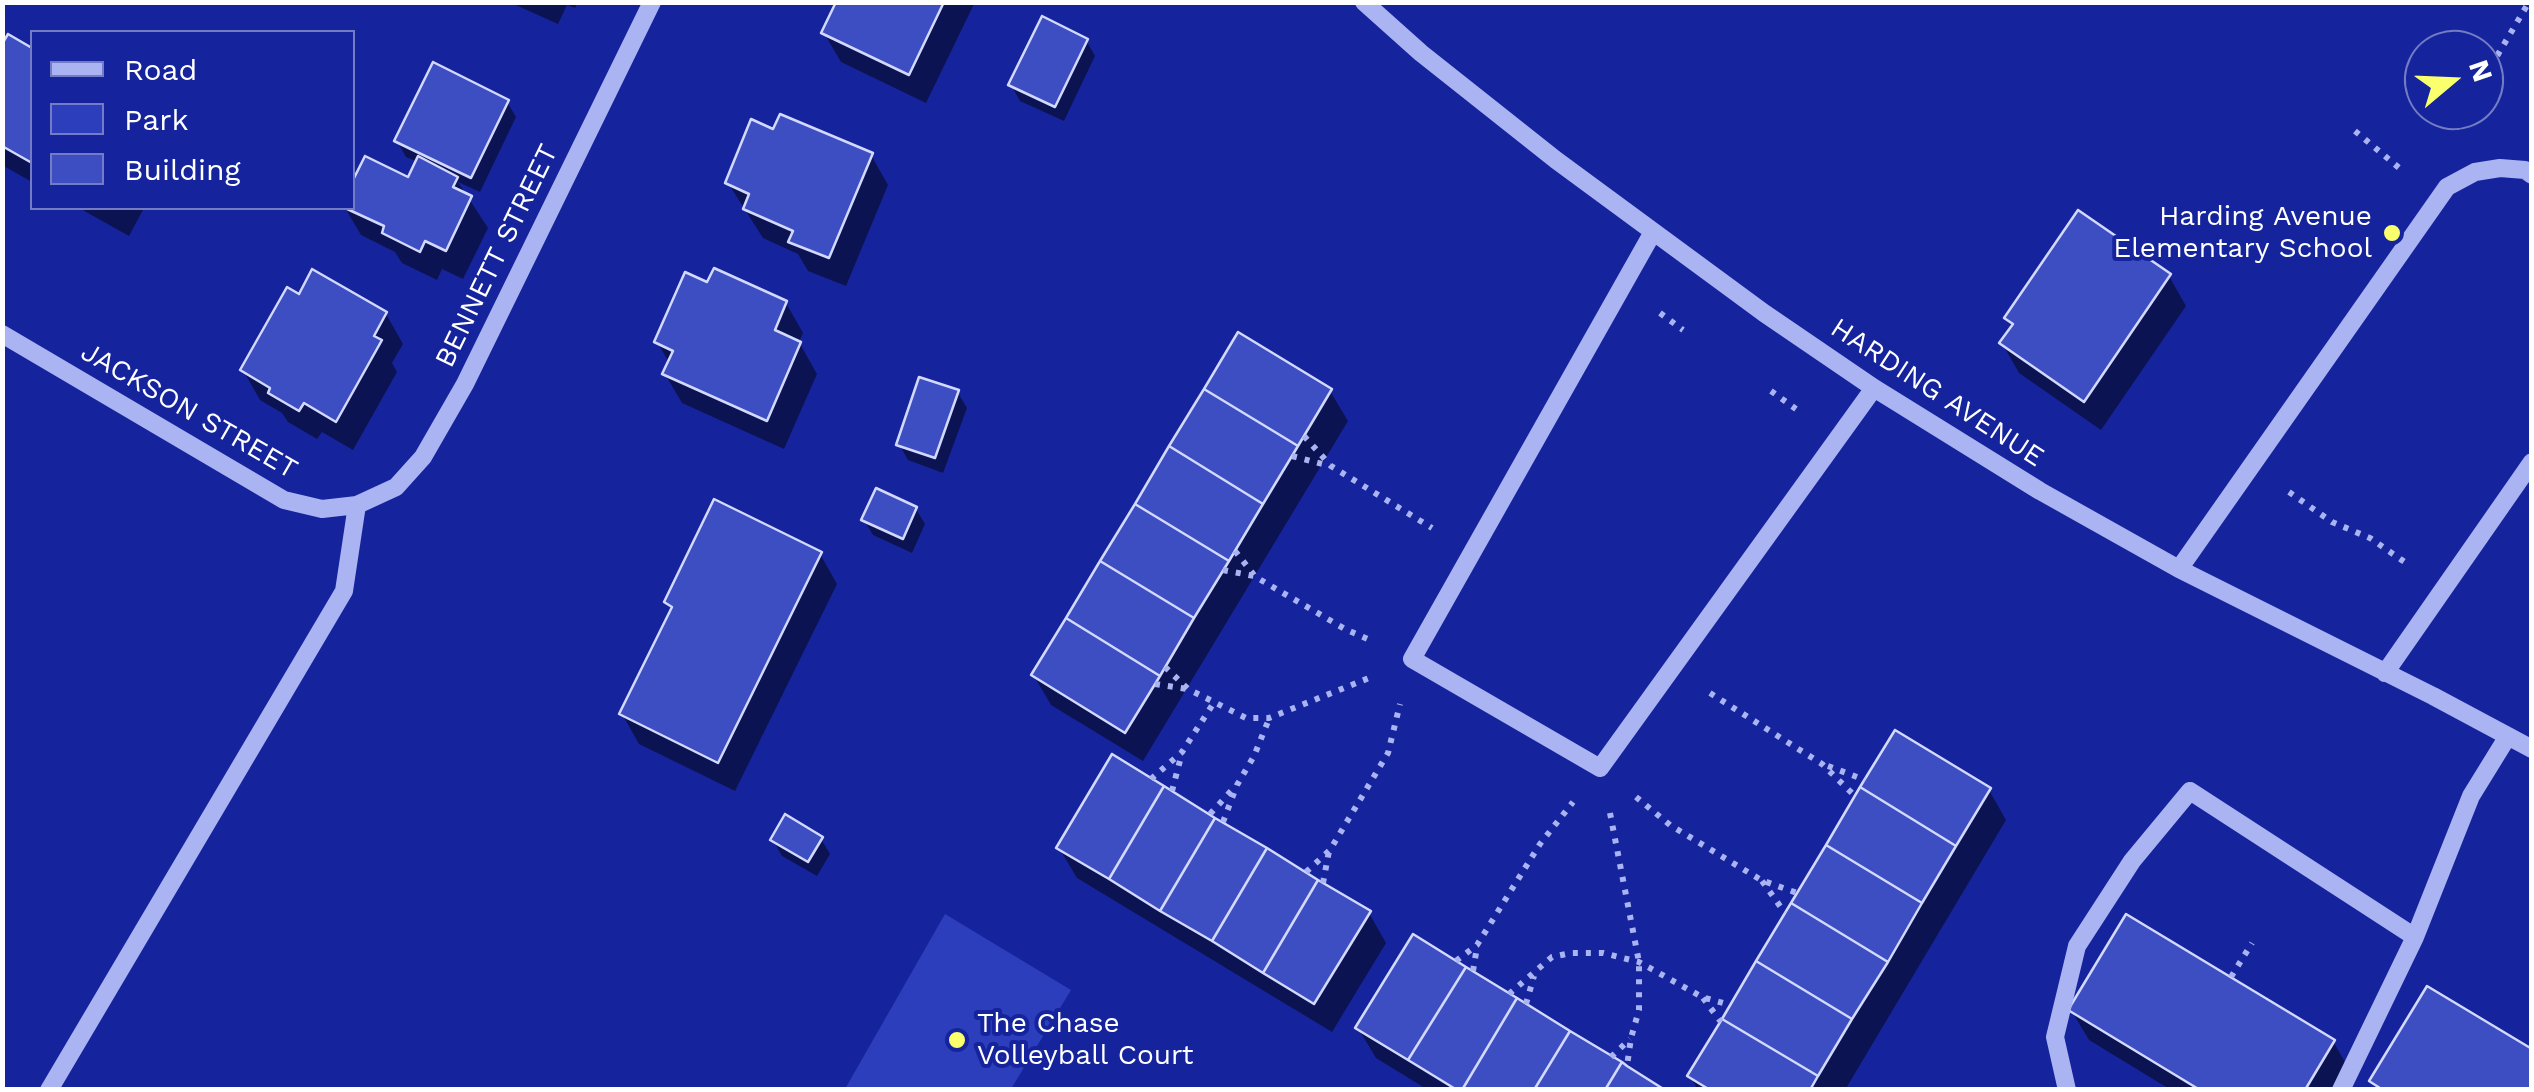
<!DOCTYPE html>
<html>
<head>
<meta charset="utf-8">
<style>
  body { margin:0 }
  #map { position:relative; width:2534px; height:1092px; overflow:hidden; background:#15249c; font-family:"Work Sans",sans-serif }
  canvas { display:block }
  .frame { position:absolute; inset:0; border:5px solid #fff; pointer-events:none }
  .legend { position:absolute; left:30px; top:30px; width:325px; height:180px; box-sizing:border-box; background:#15249c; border:2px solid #737cc4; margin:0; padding:12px 18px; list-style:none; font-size:30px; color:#fff }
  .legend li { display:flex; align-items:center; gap:20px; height:50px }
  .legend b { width:50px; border:2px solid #737cc4 }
  .north { position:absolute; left:2404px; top:30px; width:100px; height:100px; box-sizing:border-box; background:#15249c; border:2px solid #737cc4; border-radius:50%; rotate:71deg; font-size:28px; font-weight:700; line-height:40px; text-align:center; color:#fff }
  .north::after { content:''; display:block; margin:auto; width:35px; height:45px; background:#faff6d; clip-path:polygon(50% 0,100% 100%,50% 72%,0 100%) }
</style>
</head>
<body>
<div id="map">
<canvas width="2534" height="1092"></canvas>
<div class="frame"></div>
<ul class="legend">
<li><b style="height:12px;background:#abb4f3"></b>Road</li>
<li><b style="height:28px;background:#2c3ebc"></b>Park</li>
<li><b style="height:28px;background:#3d4ec3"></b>Building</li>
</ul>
<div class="north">N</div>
</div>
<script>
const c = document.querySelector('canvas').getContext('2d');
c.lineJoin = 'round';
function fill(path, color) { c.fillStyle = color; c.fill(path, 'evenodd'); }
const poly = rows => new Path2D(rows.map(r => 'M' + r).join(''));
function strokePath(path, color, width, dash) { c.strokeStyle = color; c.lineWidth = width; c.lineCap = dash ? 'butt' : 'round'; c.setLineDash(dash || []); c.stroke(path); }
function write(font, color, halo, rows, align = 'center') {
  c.font = font + ' "Work Sans",sans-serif'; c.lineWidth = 8; c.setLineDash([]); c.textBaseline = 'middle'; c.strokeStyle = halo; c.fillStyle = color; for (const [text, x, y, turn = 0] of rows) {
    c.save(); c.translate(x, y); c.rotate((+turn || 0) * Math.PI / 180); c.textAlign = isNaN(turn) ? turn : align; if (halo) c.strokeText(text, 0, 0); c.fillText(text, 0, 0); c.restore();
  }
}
fill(poly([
  [945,914,1071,990,1011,1089,845,1089]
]), '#2c3ebc');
fill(poly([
  [509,2,578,2,575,8,567,5,558,24],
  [839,2,975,2,926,103,841,62,824,33],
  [9,38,32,51,32,182,2,165,2,49],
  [1086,40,1095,56,1064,121,1020,101,1011,85],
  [507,102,516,117,480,192,458,182,488,228,463,279,442,269,437,280,402,263,395,252,361,235,345,208,352,208,409,180,418,162,406,157,397,141],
  [775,132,871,155,888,185,846,286,808,271,798,254,763,238,728,183],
  [79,208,144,208,129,236],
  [2169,276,2186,306,2101,430,2019,373,2002,343,2013,328,2007,318],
  [709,285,786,303,803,333,799,342,817,374,784,449,682,403,665,374,670,364,657,342],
  [300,297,386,314,403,344,392,363,397,372,353,450,322,432,317,439,288,422,282,413,260,400,243,370],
  [1330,391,1348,421,1143,761,1051,705,1034,676],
  [958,393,967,408,943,473,908,460,899,444],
  [916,509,925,524,912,553,873,535,864,520],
  [820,554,837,584,735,791,639,744,622,714,672,611,667,602],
  [1989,790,2006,820,1845,1090,1698,1090,1690,1076],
  [821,839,830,854,817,876,782,856,773,840],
  [1059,848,1369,913,1386,943,1332,1032,1077,878],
  [2071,1010,2333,1041,2350,1071,2339,1090,2171,1090,2089,1040],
  [1358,1028,1660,1090,1428,1090,1376,1058]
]), '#0007');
const building = poly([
  [836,2,944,2,909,75,821,33,836,2],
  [1042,16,1088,39,1055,107,1008,85,1042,16],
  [8,34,32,48,32,163,2,146,2,44,8,34],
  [433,62,509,100,471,178,394,141,433,62],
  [780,114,873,153,829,258,788,242,793,231,743,209,749,194,725,183,751,119,773,129,780,114],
  [365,156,408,177,418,156,458,177,453,187,472,196,446,251,425,241,420,252,382,233,384,226,345,208,352,208,352,182,365,156],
  [2078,210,2171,274,2084,402,1999,343,2013,324,2004,318,2078,210],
  [714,268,787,301,775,330,801,342,767,421,662,374,673,351,654,342,685,272,707,282,714,268],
  [312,269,387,312,374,336,382,340,336,422,304,403,299,411,268,393,270,388,240,370,287,287,299,294,312,269],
  [1238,332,1332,389,1298,446,1204,389,1238,332],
  [919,377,959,390,935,458,896,445,919,377],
  [1204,389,1298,446,1263,504,1169,446,1204,389],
  [1169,446,1263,504,1229,561,1135,504,1169,446],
  [876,488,917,507,903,539,861,520,876,488],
  [714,499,822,552,718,763,619,714,672,607,664,602,714,499],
  [1135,504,1229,561,1194,618,1100,561,1135,504],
  [1100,561,1194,618,1160,676,1066,618,1100,561],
  [1066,618,1160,676,1125,733,1031,675,1066,618],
  [1895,730,1991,788,1956,846,1860,787,1895,730],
  [1112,754,1164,786,1109,879,1056,848,1112,754],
  [1164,786,1215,818,1160,911,1109,879,1164,786],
  [1860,787,1956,846,1922,903,1826,845,1860,787],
  [785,814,823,837,808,862,770,840,785,814],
  [1215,818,1267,848,1212,941,1160,911,1215,818],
  [1826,845,1922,903,1888,962,1791,903,1826,845],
  [1267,848,1318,880,1263,973,1212,941,1267,848],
  [1318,880,1371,911,1314,1004,1263,973,1318,880],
  [1791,903,1888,962,1852,1019,1756,961,1791,903],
  [2126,914,2335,1040,2305,1090,2200,1090,2068,1010,2126,914],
  [1413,934,1466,967,1408,1060,1355,1028,1413,934],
  [1756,961,1852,1019,1818,1076,1722,1019,1756,961],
  [1466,967,1517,998,1462,1090,1457,1090,1408,1060,1466,967],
  [2427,986,2532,1049,2532,1090,2383,1090,2369,1081,2427,986],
  [1517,998,1570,1031,1534,1090,1462,1090,1517,998],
  [1722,1019,1818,1076,1810,1090,1710,1090,1687,1076,1722,1019],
  [1570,1031,1622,1062,1605,1090,1534,1090,1570,1031],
  [1622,1062,1627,1066,1665,1090,1605,1090,1622,1062]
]);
fill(building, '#3d4ec3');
strokePath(building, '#d3d9fd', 2.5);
strokePath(poly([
  [2484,78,2529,2],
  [2460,129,2458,124,2466,110],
  [2355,131,2404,172],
  [1660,313,1683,330],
  [1771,391,1796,409],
  [1304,436,1331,466,1432,528],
  [1292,456,1330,466],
  [2289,492,2332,522,2370,538,2406,563],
  [1235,551,1254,575],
  [1223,570,1254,576,1345,629,1370,640],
  [1165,667,1188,689,1246,718,1269,718,1369,678],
  [1155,684,1187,689],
  [1710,693,1822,764,1855,796],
  [1828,766,1865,780],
  [1151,779,1182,752,1213,704],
  [1172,791,1182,753],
  [1636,797,1670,825,1761,880,1797,893],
  [1610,813,1639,962,1639,1010,1631,1038,1627,1066],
  [1210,814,1232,790],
  [1223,822,1237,785,1254,756,1269,719],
  [1306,872,1330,850,1388,753,1400,704],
  [1762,881,1785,913],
  [1323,883,1329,851],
  [1456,961,1477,945,1540,844,1573,802],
  [1473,971,1477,947],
  [2231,977,2252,943],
  [1509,994,1552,957,1571,953,1603,953,1639,962,1702,997,1730,1005],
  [1703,998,1721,1022],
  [1526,1004,1534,976],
  [1611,1057,1630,1039]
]), '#abb4f3', 6, [5, 8]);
strokePath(poly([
  [1364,2,1421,53,1556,160,1764,313,1874,388,2040,491,2179,569,2433,696,2532,749],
  [1653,232,1412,659,1600,768,1874,388],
  [2,334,284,500,322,509,357,505,396,487,423,457,465,384,652,2],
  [2179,569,2447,187,2475,172,2500,168,2525,170,2532,175],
  [2385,673,2532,462],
  [49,1090,344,591,357,505],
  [2067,1090,2055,1037,2077,946,2132,861,2190,791,2415,937],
  [2341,1090,2415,937,2471,796,2508,736]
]), '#abb4f3', 18);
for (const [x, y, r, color] of [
  [2392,233,10,"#faff6d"],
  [957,1040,10,"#faff6d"]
]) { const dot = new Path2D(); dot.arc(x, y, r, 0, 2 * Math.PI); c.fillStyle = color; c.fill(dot); strokePath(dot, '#15249c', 4); }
write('28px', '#fff', '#15249c', [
  ["Harding Avenue",2372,217],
  ["Elementary School",2372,249],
  ["The Chase",977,1024,"left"],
  ["Volleyball Court",977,1056,"left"]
], 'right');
write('28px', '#fff', '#15249c', [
  ["BENNETT STREET",497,256,-64],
  ["HARDING AVENUE",1937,393,33],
  ["JACKSON STREET",189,411,30]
]);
</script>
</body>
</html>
